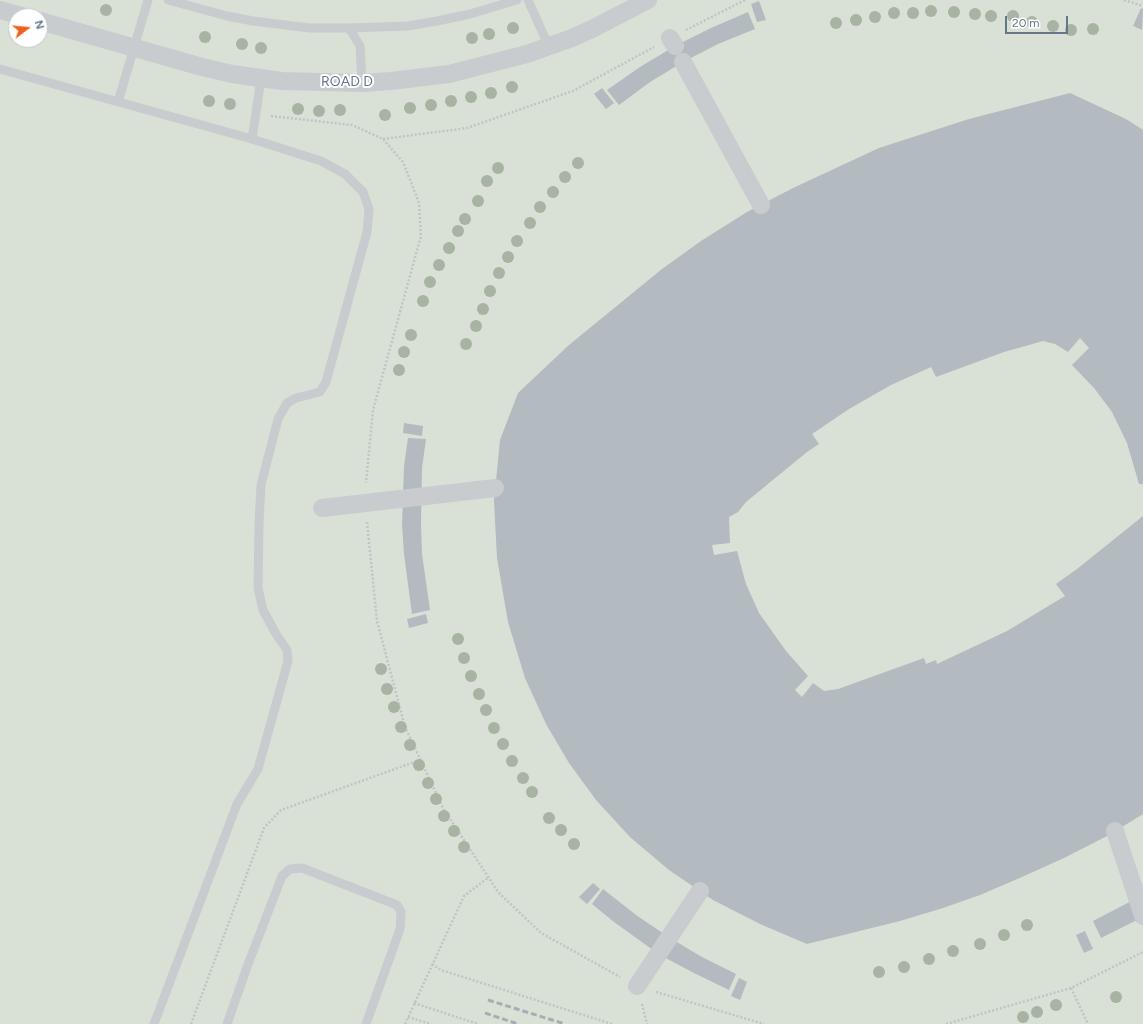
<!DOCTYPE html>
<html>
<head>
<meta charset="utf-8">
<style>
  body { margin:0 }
  #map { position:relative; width:1143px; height:1024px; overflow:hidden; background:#f8f8f5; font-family:Figtree,sans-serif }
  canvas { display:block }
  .north { position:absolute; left:8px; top:8px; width:40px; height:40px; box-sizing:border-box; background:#fff; border:1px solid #c1c8d0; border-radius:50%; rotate:74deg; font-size:11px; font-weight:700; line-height:16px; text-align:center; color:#657689 }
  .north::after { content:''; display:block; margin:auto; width:14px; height:18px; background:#f15f1c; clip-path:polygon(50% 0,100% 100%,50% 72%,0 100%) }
  .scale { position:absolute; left:1005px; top:16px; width:63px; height:18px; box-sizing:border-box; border:2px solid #657689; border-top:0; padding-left:5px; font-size:12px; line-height:14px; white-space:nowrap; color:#657689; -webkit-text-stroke:3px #fff; paint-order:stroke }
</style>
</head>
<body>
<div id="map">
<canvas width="1143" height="1024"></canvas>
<div class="north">N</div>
<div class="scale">20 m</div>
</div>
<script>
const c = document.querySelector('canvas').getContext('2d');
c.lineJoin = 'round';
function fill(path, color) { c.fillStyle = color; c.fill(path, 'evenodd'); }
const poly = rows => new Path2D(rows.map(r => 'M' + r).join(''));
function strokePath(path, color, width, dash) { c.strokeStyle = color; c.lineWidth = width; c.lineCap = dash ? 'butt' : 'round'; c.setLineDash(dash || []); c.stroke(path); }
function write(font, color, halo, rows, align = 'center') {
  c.font = font + ' Figtree,sans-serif'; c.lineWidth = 4; c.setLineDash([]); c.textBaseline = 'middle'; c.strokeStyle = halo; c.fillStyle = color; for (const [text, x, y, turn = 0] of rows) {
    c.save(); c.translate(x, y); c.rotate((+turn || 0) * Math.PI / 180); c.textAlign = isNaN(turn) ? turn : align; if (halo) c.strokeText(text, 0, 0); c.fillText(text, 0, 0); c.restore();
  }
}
fill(poly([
  [0,0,1143,0,1143,1024,0,1024],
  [16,16,40,16,40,40,16,40]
]), '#d9e1d6');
fill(poly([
  [759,1,766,20,757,22,751,4],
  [1141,8,1143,9,1142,30,1133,26],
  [748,12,755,29,718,44,683,62,650,82,619,105,607,90,640,67,675,46,711,28],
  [602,88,614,103,606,109,594,94],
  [1070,93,1126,119,1143,130,1143,484,1139,484,1127,443,1112,412,1094,388,1072,365,1089,348,1080,338,1068,352,1055,344,1043,341,1004,352,936,377,931,367,891,385,849,409,812,434,819,444,807,452,746,502,738,512,729,517,730,543,712,545,714,555,737,551,746,584,759,613,786,651,808,676,795,690,802,697,813,683,824,691,838,689,924,658,926,664,936,660,937,664,1007,631,1065,596,1056,584,1077,569,1143,516,1143,814,1109,835,1064,858,1022,877,980,895,943,908,900,921,807,944,760,924,713,900,669,870,630,837,596,800,569,763,546,724,525,678,508,622,497,558,494,501,500,440,518,393,569,345,662,269,701,241,747,212,793,188,879,148,969,119],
  [404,423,423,426,422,436,403,433],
  [408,438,426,439,422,468,421,524,422,554,430,610,412,614,404,554,402,524,404,466],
  [426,614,428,623,409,628,407,619],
  [593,883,600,889,587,904,579,897],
  [603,889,636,915,670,938,702,957,736,974,729,990,694,973,660,955,614,922,592,904],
  [1143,895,1143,917,1101,938,1093,921],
  [1085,931,1093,949,1084,953,1076,935],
  [739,978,747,982,740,1000,731,996]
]), '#b3bac0');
strokePath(poly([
  [1124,0,1143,6],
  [686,30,745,0],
  [271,116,352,125,383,139,403,162,419,203,421,236,373,410,366,483],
  [383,139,467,128,573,91,654,47],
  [367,522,377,621,405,727,443,808,498,892,541,933,620,977],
  [432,964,441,970,612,1024],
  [1071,988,1088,1024],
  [656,992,764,1024],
  [414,1003,478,1024],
  [642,1004,647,1024],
  [408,1017,431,1024],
  [191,1024,264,828,281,810,420,760],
  [405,1024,464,896,489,877],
  [946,1024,1071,988,1143,952]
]), '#c1c3c6', 2.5, [2, 2]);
strokePath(poly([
  [168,0,227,16,253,21,310,28,349,28,408,26,437,21,470,14,517,0],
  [528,0,549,47],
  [349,28,360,46,362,83],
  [0,69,252,139,321,161,345,174,363,192,369,209,367,232,326,382,320,392,296,398,287,403,278,419,261,485,259,523,258,588,263,610,276,634,287,650,288,661,258,769,237,804,154,1024],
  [118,102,148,0],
  [252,139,261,79],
  [227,1024,247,967,282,876,290,869,302,868,397,905,401,912,400,929,366,1024]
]), '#c8cccf', 9);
strokePath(poly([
  [0,10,22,16],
  [40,21,202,67,232,74,282,81,362,83,391,81,449,74,527,54,572,38,592,29,648,0],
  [670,38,675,46],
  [683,62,761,205],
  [322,508,495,488],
  [1115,831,1143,916],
  [637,986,700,891]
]), '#c8cccf', 18);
strokePath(poly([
  [488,1000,565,1024],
  [485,1013,518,1024]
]), '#a8adb4', 3, [6, 3]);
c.fillStyle = '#a7b3a3';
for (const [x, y] of [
  [106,10],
  [931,11],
  [954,12],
  [894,13],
  [913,13],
  [975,14],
  [991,16],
  [1013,16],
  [875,17],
  [856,20],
  [1032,22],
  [836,23],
  [1053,26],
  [513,28],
  [1093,29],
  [1071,30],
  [489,34],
  [205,37],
  [472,38],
  [242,44],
  [261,48],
  [512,87],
  [491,93],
  [471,97],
  [209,101],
  [451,101],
  [230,104],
  [431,105],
  [410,108],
  [298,109],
  [340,110],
  [319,111],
  [385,115],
  [578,163],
  [498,168],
  [565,177],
  [487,181],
  [553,192],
  [478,201],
  [540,207],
  [465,219],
  [530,223],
  [458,231],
  [517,241],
  [449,248],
  [508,257],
  [439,265],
  [499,273],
  [430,282],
  [490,291],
  [423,301],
  [483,309],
  [476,326],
  [411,335],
  [466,344],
  [404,352],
  [399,370],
  [458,639],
  [464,658],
  [381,669],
  [471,676],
  [387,689],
  [479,694],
  [394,707],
  [486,710],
  [401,727],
  [494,728],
  [503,744],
  [410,745],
  [512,761],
  [419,765],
  [523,778],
  [428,783],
  [532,792],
  [436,799],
  [444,816],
  [549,818],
  [561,830],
  [454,831],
  [574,844],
  [464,847],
  [1027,925],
  [1004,935],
  [980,944],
  [953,951],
  [929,959],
  [904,967],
  [879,972],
  [1116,997],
  [1056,1005],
  [1037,1012],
  [1023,1017]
]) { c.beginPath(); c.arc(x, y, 6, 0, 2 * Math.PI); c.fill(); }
write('14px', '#657689', '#fff', [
  ["ROAD D",347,82]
]);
</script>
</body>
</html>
